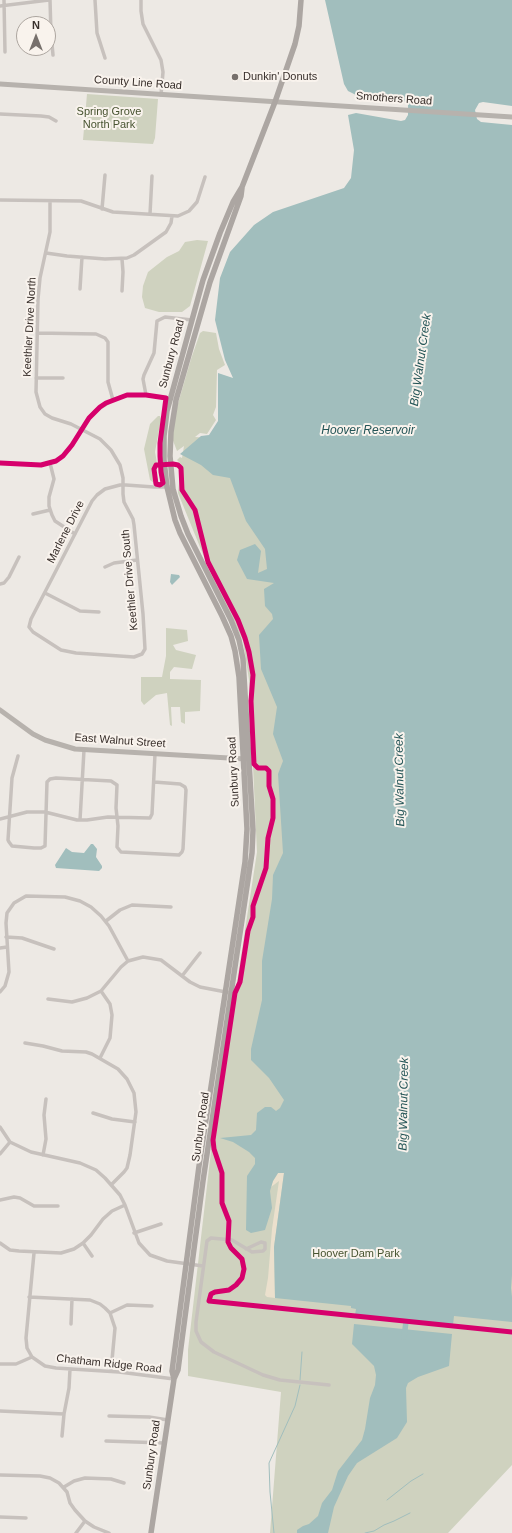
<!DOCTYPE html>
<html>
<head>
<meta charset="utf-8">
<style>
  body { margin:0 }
  #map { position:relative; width:512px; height:1533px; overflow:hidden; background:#ede9e4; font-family:Arial,sans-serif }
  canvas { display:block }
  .north { position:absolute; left:16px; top:16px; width:40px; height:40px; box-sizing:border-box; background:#f9f3ed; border:1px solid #aca59f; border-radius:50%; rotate:0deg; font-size:11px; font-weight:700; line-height:16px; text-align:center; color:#382f2b }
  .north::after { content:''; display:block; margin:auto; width:14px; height:18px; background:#77706c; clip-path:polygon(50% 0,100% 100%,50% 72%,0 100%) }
</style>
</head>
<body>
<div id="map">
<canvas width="512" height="1533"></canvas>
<div class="north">N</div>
</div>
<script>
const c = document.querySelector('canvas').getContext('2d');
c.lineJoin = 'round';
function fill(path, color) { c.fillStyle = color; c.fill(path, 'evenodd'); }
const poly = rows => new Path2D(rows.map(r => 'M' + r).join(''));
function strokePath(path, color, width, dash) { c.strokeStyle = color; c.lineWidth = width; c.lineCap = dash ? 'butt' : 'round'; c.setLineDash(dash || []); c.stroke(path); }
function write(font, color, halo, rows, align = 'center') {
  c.font = font + ' Arial,sans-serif'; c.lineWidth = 4; c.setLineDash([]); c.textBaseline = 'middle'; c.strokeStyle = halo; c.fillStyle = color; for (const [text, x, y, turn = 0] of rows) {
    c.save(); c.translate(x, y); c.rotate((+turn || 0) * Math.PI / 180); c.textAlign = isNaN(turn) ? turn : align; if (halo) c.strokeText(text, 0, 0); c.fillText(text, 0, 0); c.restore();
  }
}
fill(poly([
  [87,94,158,99,155,138,153,144,83,140],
  [197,240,208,241,190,306,182,312,159,312,145,308,142,297,143,286,148,272,167,257,179,251,185,242],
  [203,331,216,333,219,349,225,365,217,370,216,407,213,415,216,420,207,434,200,433,195,437,512,453,512,1465,448,1533,270,1533,281,1392,188,1376,188,1350,211,1151,257,852,249,680,243,641,211,574,178,493,181,464,177,460,180,457,182,458,184,446,177,451,172,438,177,407,191,359,200,333],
  [158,416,160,416,161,419,155,452,157,463,153,468,154,483,150,480,144,449,150,424],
  [166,628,187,630,188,641,173,645,176,650,196,655,192,669,174,667,170,672,170,679,201,680,200,711,185,712,185,724,181,722,180,707,171,707,172,726,170,725,167,693,156,695,144,705,141,701,141,677,162,677,166,656]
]), '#cfd2bf');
fill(poly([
  [278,1173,284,1173,274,1247,275,1298,267,1297,265,1295,268,1278,272,1229,279,1181,271,1187,273,1181]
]), '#ebe0cd');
fill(poly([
  [325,0,512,0,512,106,483,102,479,103,475,110,477,119,481,122,512,125,512,1275,511,1288,512,1297,512,1322,454,1316,453,1325,355,1315,356,1309,351,1308,351,1306,275,1298,274,1247,284,1173,278,1173,273,1181,270,1191,272,1208,265,1230,251,1233,246,1230,247,1176,255,1164,255,1158,249,1152,233,1142,220,1138,251,1135,256,1130,257,1113,265,1107,271,1107,276,1111,280,1108,284,1100,269,1078,251,1060,251,1049,262,1000,262,961,272,899,273,875,283,853,278,774,283,761,273,734,277,707,261,669,259,635,273,619,272,614,265,606,264,589,274,583,247,579,237,560,240,550,255,544,261,551,258,573,267,569,265,549,246,521,230,478,213,475,201,465,180,454,201,436,209,435,218,421,218,373,233,378,225,360,215,320,220,278,230,252,254,225,273,212,344,188,351,178,354,150,348,115,356,113,401,121,405,120,408,115,408,105,403,100,375,98,364,99,348,91,344,84],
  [171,574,179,575,180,577,172,585,170,582],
  [91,844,93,844,97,849,96,857,102,866,102,868,99,871,56,868,55,865,66,848,72,852,84,853],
  [354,1324,452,1334,449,1366,418,1377,408,1383,406,1388,407,1422,397,1438,357,1463,348,1476,334,1507,328,1533,297,1533,297,1530,303,1526,309,1524,318,1516,322,1503,332,1490,338,1471,362,1440,365,1429,370,1398,375,1385,376,1375,374,1366,352,1344]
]), '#a1bebd');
strokePath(poly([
  [300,1380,302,1352],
  [387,1500,411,1481,423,1474],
  [274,1533,270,1492,269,1463,295,1406,300,1385],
  [365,1533,374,1531,384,1525,394,1521,410,1513]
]), '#a1bebd', 1);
strokePath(poly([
  [404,1337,407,1314]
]), '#a1bebd', 5.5);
strokePath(poly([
  [4,0,5,52],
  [50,0,51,34,53,55],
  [95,0,97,33,105,58],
  [141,0,141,11,143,24,161,60,163,72,161,95],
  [0,6,49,0],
  [0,114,41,116,49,117,56,121],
  [0,200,81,201,113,212,178,216,189,211,197,202,205,177],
  [50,201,50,232,40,278,38,299,36,392,40,407,45,414,52,418,71,424,100,439,111,450,120,465,123,478,123,494,124,502,133,519,134,525,143,614,145,649,142,654,134,657,76,653,61,650,33,632,29,627,31,619,92,501,97,495,105,489,120,485,126,485,154,487,173,487],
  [102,209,105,175],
  [150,214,152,176],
  [46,253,67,256,105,259,127,258,134,255,166,232,171,223,172,216],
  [122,259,123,272,122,291],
  [80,289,82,257],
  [37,333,96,334,105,338,108,342,108,382,113,400],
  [36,378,63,378],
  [146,395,143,379,144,375,154,353,157,321,165,317,192,320],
  [0,463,41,465,56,461,69,450,89,418,95,411,113,400,127,395,146,395,171,399],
  [50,463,54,479,49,497,49,506,52,515,55,521,75,534],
  [33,514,50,510],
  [105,567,114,563,137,560],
  [0,584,4,583,9,577,19,557],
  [45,593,80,611,99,612],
  [18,756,12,778,8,840,9,842,12,846,34,848,41,848,45,846,47,782,50,779,56,778,111,781,117,785,116,808,118,826,117,847,121,852,179,855,182,852,183,849,186,790,185,787,180,784,154,782],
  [0,819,27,812,45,812,77,820,87,820,108,817,150,818,152,814,155,754],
  [80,820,84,750],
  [106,921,120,910,132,905,171,907],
  [6,937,22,938,54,949],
  [0,948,7,947],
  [182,976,200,953],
  [0,992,5,986,9,972,6,923,7,913,14,903,26,896,65,897,80,901,91,907,101,916,109,926,128,961],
  [48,999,72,1002,87,998,101,991,121,967,128,961,143,957,161,960,190,982,200,987,231,993],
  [25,1043,43,1046,62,1051,86,1052,92,1054,118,1069,127,1079,134,1093,136,1112,130,1155,127,1168,124,1172,111,1185],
  [100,1058,110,1038,112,1015,110,1004,101,991],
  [93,1113,112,1119,135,1122],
  [0,1127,10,1142,31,1152,80,1163,96,1170,105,1178,120,1195,125,1205,139,1243,150,1255,167,1261,203,1266],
  [0,1154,10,1142],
  [43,1155,46,1139,44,1115,46,1099],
  [0,1200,14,1197,20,1198,34,1206,58,1206],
  [134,1233,161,1224],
  [0,1243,10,1250,19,1251,61,1253,74,1249,83,1243,91,1235,103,1219,112,1211,125,1205],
  [83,1243,92,1256],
  [246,1249,261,1242,265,1243,265,1249,263,1251,252,1252,232,1240,211,1238,207,1241,196,1322,196,1331,201,1342,214,1352,263,1375,280,1380,329,1385],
  [34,1253,26,1338,27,1348,32,1357,45,1366,56,1368,119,1372,174,1379],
  [29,1297,90,1300,100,1304,105,1308,110,1313,115,1328,111,1371],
  [110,1313,127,1305,152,1306],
  [71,1324,72,1299],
  [0,1364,16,1364,32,1357],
  [0,1411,64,1414],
  [109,1416,149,1417,168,1420],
  [62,1436,64,1414,69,1388,70,1369],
  [106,1441,164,1443],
  [0,1475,40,1476,50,1478,59,1483,67,1492,70,1503,75,1510,85,1521,94,1527,109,1533],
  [64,1487,74,1481,85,1478,111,1479,124,1483],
  [0,1517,26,1518],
  [76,1533,85,1521]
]), '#c7c1bd', 3.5);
strokePath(poly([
  [0,84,512,117],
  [0,710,33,734,45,740,75,749,246,759]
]), '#b7b2ad', 5);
strokePath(poly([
  [174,1379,178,1370,203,1181,252,853,253,830,243,659,239,640,231,620,188,534,181,516,173,489,170,456,171,432,176,400,210,282,241,196,242,188],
  [151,1533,174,1379,172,1371,199,1166,245,862,247,829,239,677,235,651,231,636,222,616,180,533,175,520,167,487,164,460,164,436,167,411,203,280,220,233,233,202,242,187,275,102,295,44,299,26,301,0]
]), '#aca6a2', 5.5);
strokePath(poly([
  [0,463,41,465,56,461,63,456,72,445,89,418,100,407,106,403,127,395,146,395,166,398,160,443,160,456,161,472,163,483,160,485,156,484,154,469,156,465,159,465,173,464,178,465,181,468,182,490,195,510,208,562,238,620,245,638,249,652,253,675,251,701,254,764,258,768,266,768,269,771,269,786,273,799,273,818,268,838,266,868,253,906,253,917,248,931,240,982,235,993,213,1140,214,1149,222,1173,222,1203,229,1221,228,1242,231,1248,242,1259,244,1269,242,1278,236,1285,229,1290,215,1292,211,1294,209,1301,512,1332]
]), '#d6006c', 5);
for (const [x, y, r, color] of [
  [235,77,4,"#77706c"]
]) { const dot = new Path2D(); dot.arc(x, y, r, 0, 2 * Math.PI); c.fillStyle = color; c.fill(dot); strokePath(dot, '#f9f3ed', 1.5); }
write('11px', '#382f2b', '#f9f3ed', [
  ["Dunkin' Donuts",243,77]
], 'left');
write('11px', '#382f2b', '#f9f3ed', [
  ["County Line Road",138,83,4],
  ["Smothers Road",394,99,4],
  ["Keethler Drive North",30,327,-87],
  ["Sunbury Road",172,354,-75],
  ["Marlene Drive",66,532,-63],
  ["Keethler Drive South",130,580,-95],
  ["East Walnut Street",120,741,4],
  ["Sunbury Road",234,772,-93],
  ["Sunbury Road",201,1127,-82],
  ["Chatham Ridge Road",109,1364,6],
  ["Sunbury Road",152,1455,-82]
]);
write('11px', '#485431', '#f9f3ed', [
  ["Spring Grove",109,112],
  ["North Park",109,125],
  ["Hoover Dam Park",356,1254]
]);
write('italic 12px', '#235456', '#f9f3ed', [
  ["Big Walnut Creek",421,360,-82],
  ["Hoover Reservoir",368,431],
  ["Big Walnut Creek",400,780,-91],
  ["Big Walnut Creek",404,1104,-89]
]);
</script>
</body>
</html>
